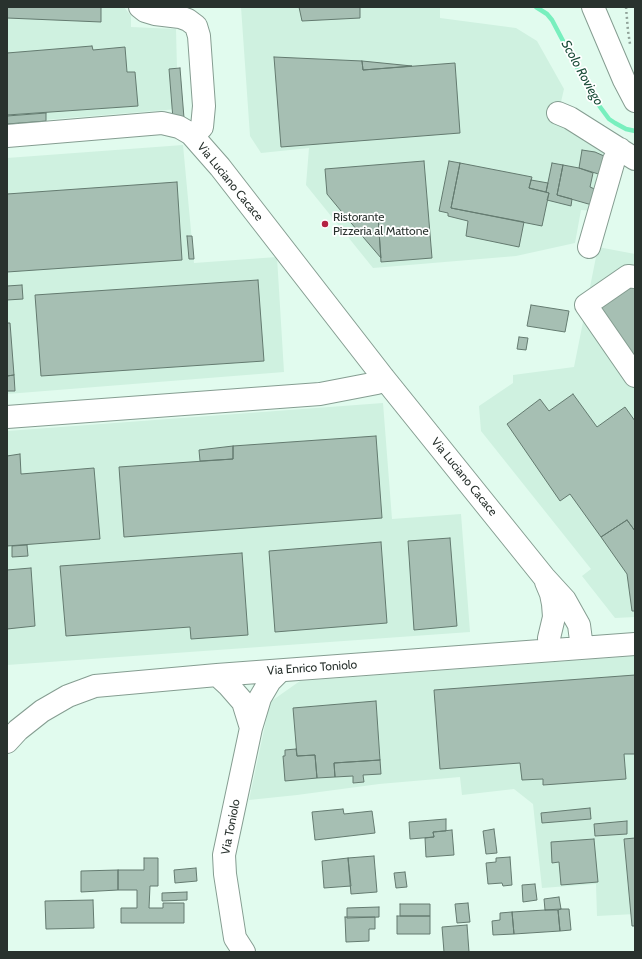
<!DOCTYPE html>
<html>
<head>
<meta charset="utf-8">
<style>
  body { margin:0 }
  #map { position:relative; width:642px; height:959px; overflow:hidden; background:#e1fbee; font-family:Cabin,sans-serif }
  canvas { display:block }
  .frame { position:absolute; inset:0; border:8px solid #29322e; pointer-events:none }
</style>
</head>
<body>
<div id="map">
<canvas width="642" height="959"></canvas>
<div class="frame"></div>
</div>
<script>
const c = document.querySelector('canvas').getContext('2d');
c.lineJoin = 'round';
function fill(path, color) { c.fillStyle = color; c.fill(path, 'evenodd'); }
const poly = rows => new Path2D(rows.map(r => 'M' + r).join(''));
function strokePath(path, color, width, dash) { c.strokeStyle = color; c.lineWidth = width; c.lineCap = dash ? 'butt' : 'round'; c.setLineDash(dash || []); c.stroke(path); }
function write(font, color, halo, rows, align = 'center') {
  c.font = font + ' Cabin,sans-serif'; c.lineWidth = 3.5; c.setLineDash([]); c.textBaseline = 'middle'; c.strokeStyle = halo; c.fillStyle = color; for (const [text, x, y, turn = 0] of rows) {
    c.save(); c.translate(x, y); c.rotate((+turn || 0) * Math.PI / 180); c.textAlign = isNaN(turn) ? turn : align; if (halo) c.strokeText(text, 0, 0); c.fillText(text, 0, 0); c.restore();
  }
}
fill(poly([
  [7,7,124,7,131,16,131,27,176,29,178,109,7,123],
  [241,7,440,7,440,18,516,28,537,41,564,89,557,119,610,151,594,211,581,210,575,243,516,256,373,268,306,185,309,148,261,153,250,136],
  [183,145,194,263,277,257,284,372,7,394,7,158],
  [598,247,635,254,635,617,615,618,582,576,591,569,481,431,479,406,513,383,513,375,574,367],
  [383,403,392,519,461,514,470,632,7,665,7,431],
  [635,656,635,914,597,916,596,884,542,888,533,804,514,789,462,795,460,777,379,784,297,795,249,800,270,702,300,681]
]), '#cff1e0');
strokePath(poly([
  [536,7,547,14,552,20,592,96,609,119,615,123,626,129,635,131]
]), '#78efbe', 4.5);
const building = poly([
  [7,7,101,7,101,22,7,18,7,7],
  [299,7,360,7,360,18,302,21,299,7],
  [92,46,93,50,125,47,127,72,135,72,138,106,7,115,7,53,92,46],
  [274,57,362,61,363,70,455,63,460,133,281,147,274,57],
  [362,61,412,66,363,70,362,61],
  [180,68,184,118,173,119,169,69,180,68],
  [46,113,46,121,7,124,7,116,46,113],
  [582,150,595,152,604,156,607,160,605,176,579,168,582,150],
  [424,161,432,258,381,262,378,215,346,217,327,194,325,169,424,161],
  [449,161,460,163,451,208,524,222,519,247,466,236,468,221,448,216,448,213,439,211,449,161],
  [460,163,532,177,529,188,549,193,542,226,451,208,460,163],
  [552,163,563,165,557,195,572,199,571,206,547,200,549,193,546,192,552,163],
  [563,165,579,168,593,173,590,187,597,190,592,205,557,195,563,165],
  [531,180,548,183,546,192,529,188,531,180],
  [177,182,182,260,7,272,7,194,177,182],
  [378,215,379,232,381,258,346,217,378,215],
  [187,236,192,236,194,259,189,259,187,236],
  [258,280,264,361,41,376,35,295,258,280],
  [22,285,23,299,7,300,7,286,22,285],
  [635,285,635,359,600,308,635,285],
  [531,305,569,311,565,332,527,326,531,305],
  [7,323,10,323,14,375,7,376,7,323],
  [519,337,528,338,526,350,517,349,519,337],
  [14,375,15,391,7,391,7,376,14,375],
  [573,394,597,427,625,407,635,421,635,531,627,520,601,537,570,494,560,501,507,424,540,399,549,411,573,394],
  [376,436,382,518,124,537,119,467,233,459,233,446,376,436],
  [233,446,233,459,200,461,199,450,233,446],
  [20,454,21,474,94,468,100,539,7,546,7,456,20,454],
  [627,520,635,531,635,611,632,611,627,574,601,537,627,520],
  [450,538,457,626,414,630,408,541,450,538],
  [381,542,387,623,275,632,269,551,381,542],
  [27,545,28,556,12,557,12,546,27,545],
  [242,553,248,635,191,639,190,627,66,636,60,566,242,553],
  [31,568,35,626,7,629,7,570,31,568],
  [635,675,635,754,624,754,626,779,543,785,543,779,522,780,520,763,440,769,434,690,635,675],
  [376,701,380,760,334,763,335,777,317,778,315,755,297,756,293,708,376,701],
  [296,749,297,756,315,755,317,778,285,781,283,756,285,756,285,750,296,749],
  [380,760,381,774,363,775,364,782,353,783,353,776,335,777,334,763,380,760],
  [590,808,591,819,542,823,541,813,590,808],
  [343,809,344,814,372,811,375,833,315,840,312,812,343,809],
  [446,819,446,831,433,832,434,837,410,839,409,822,446,819],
  [627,821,627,834,595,836,594,824,627,821],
  [494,829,497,853,486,854,483,831,494,829],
  [452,830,454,855,426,857,425,838,434,837,433,832,452,830],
  [635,838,635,926,632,926,624,839,635,838],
  [594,839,598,882,561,885,559,862,552,863,551,842,594,839],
  [374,856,377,892,351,894,348,858,374,856],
  [510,857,512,885,503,886,502,883,488,884,486,863,496,862,496,858,510,857],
  [144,858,158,858,158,886,150,886,149,908,163,908,163,903,184,903,184,923,121,923,121,908,137,908,137,890,118,890,118,870,144,870,144,858],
  [348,858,351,886,324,888,322,861,348,858],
  [196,868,197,881,175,883,174,870,196,868],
  [118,870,118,890,81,892,81,871,118,870],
  [405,872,407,887,396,888,394,873,405,872],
  [535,884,537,900,523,902,522,885,535,884],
  [187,892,187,900,162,901,162,893,187,892],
  [559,897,561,909,545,910,544,899,559,897],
  [93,900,94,928,46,929,45,901,93,900],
  [468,903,470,922,457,923,455,904,468,903],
  [400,904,430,904,430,916,400,916,400,904],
  [379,907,379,917,347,918,347,908,379,907],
  [561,909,569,909,571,930,560,931,558,910,561,909],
  [545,910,558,910,560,931,514,934,512,912,545,910],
  [512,912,514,934,493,935,492,921,500,920,500,913,512,912],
  [397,916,430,916,430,934,397,934,397,916],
  [345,917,375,917,375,929,369,929,369,941,346,942,345,917],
  [467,925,469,952,444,952,442,927,467,925]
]);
fill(building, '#a6bfb3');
strokePath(building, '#647b70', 1);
const minor = poly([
  [140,7,145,11,155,14,180,17,188,20,196,26,199,36,204,106,202,127,193,136],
  [558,113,570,118,635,159],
  [7,136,162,123,179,127,191,134,220,167,383,377,544,577,565,600,579,625,582,648],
  [589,247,614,160,620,149],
  [635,277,628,276,586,305,635,376],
  [7,417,320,394,377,383,383,377],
  [546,582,551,594,553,604,554,617,549,638,550,650],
  [217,675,229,686,243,702,251,728],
  [7,742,18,730,42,711,68,696,95,686,217,675,635,644],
  [244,952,235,938,225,874,224,855,251,728,260,698,270,681,280,671]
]);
const major = poly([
  [593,7,624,80,635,101]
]);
strokePath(minor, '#859d91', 24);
strokePath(major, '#859d91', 24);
strokePath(poly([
  [626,7,628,31,630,44]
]), '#90a299', 2.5, [2, 3]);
strokePath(minor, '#fff', 22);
strokePath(major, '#fff', 22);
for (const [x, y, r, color] of [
  [325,224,4,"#b42243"]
]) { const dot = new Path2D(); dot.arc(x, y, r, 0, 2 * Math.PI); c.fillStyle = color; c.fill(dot); strokePath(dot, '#fff', 1.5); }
write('12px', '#29322e', '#fff', [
  ["Via Luciano Cacace",230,182,51],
  ["Via Luciano Cacace",464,477,51],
  ["Via Enrico Toniolo",312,668,-4],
  ["Via Toniolo",231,827,-79]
]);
write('12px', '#29322e', '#fff', [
  ["Ristorante",333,217],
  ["Pizzeria al Mattone",333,231]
], 'left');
write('italic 13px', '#1b4d39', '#fff', [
  ["Scolo Roviego",582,73,61]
]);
</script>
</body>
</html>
